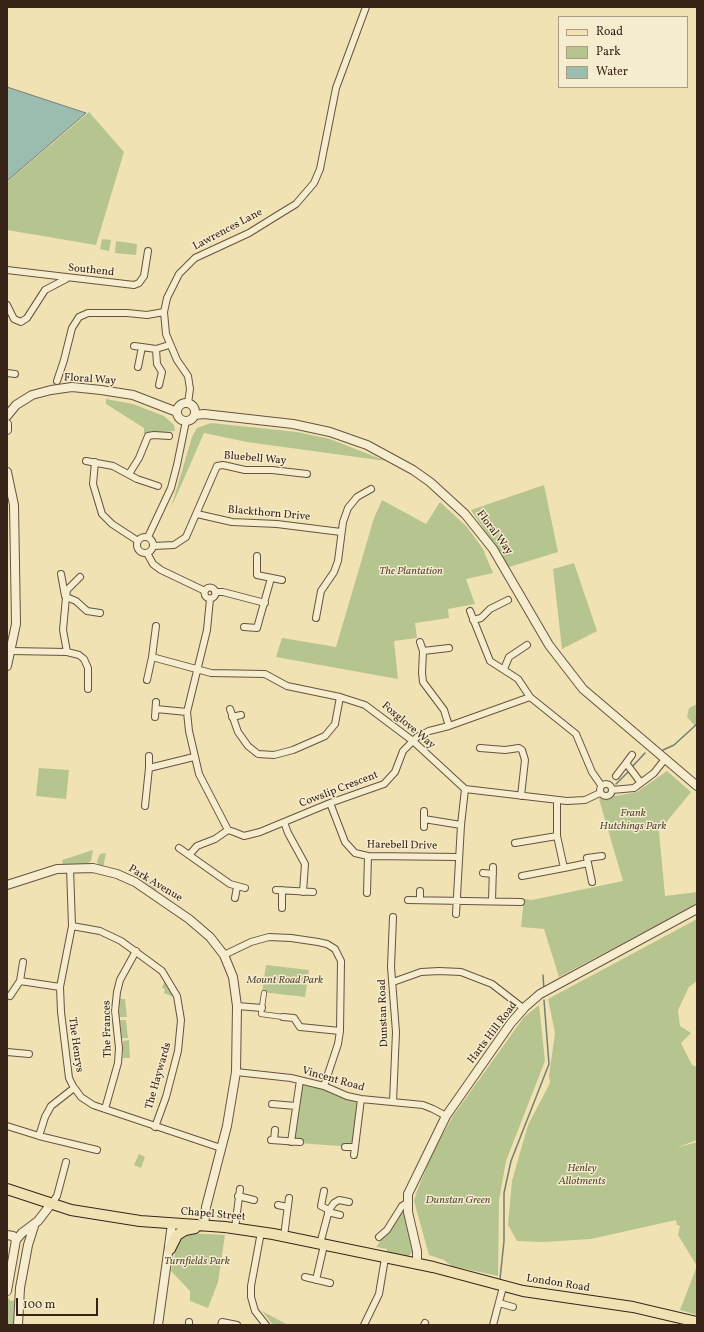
<!DOCTYPE html>
<html>
<head>
<meta charset="utf-8">
<style>
  body { margin:0 }
  #map { position:relative; width:704px; height:1332px; overflow:hidden; background:#f1e2b3; font-family:Vollkorn,serif }
  canvas { display:block }
  .frame { position:absolute; inset:0; border:8px solid #382319; pointer-events:none }
  .legend { position:absolute; left:558px; top:16px; width:130px; height:72px; box-sizing:border-box; background:#f6ecce; border:1px solid #aa9c86; margin:0; padding:5px 7px; list-style:none; font-size:12px; color:#382319 }
  .legend li { display:flex; align-items:center; gap:8px; height:20px }
  .legend b { width:20px; border:1px solid #aa9c86 }
  .scale { position:absolute; left:16px; top:1298px; width:82px; height:18px; box-sizing:border-box; border:2px solid #382319; border-top:0; padding-left:5px; font-size:12px; line-height:14px; white-space:nowrap; color:#382319; -webkit-text-stroke:3px #f6ecce; paint-order:stroke }
</style>
</head>
<body>
<div id="map">
<canvas width="704" height="1332"></canvas>
<div class="frame"></div>
<ul class="legend">
<li><b style="height:5px;background:#f1e2b3"></b>Road</li>
<li><b style="height:11px;background:#b6c490"></b>Park</li>
<li><b style="height:11px;background:#9bbdb0"></b>Water</li>
</ul>
<div class="scale">100 m</div>
</div>
<script>
const c = document.querySelector('canvas').getContext('2d');
c.lineJoin = 'round';
function fill(path, color) { c.fillStyle = color; c.fill(path, 'evenodd'); }
const poly = rows => new Path2D(rows.map(r => 'M' + r).join(''));
function strokePath(path, color, width, dash) { c.strokeStyle = color; c.lineWidth = width; c.lineCap = dash ? 'butt' : 'round'; c.setLineDash(dash || []); c.stroke(path); }
function write(font, color, halo, rows, align = 'center') {
  c.font = font + ' Vollkorn,serif'; c.lineWidth = 3; c.setLineDash([]); c.textBaseline = 'middle'; c.strokeStyle = halo; c.fillStyle = color; for (const [text, x, y, turn = 0] of rows) {
    c.save(); c.translate(x, y); c.rotate((+turn || 0) * Math.PI / 180); c.textAlign = isNaN(turn) ? turn : align; if (halo) c.strokeText(text, 0, 0); c.fillText(text, 0, 0); c.restore();
  }
}
fill(poly([
  [89,112,124,152,96,245,7,230,7,182],
  [102,239,111,240,109,251,100,249],
  [116,241,137,244,136,255,115,253],
  [106,399,133,404,164,416,174,425,175,431,144,434,144,428,106,404],
  [211,423,297,432,330,439,386,461,247,442,204,433,171,508,192,437,197,428],
  [544,485,558,552,509,567,471,510],
  [382,500,426,524,440,502,467,527,483,549,493,573,466,579,475,604,448,609,449,618,415,623,417,638,394,641,398,679,276,657,282,638,336,647,374,518],
  [574,563,597,631,562,649,553,569],
  [697,704,697,728,687,717,689,708],
  [39,768,69,770,66,799,36,796],
  [667,771,691,792,659,831,665,896,697,892,697,904,559,977,544,929,521,927,524,899,532,900,623,881,599,799,637,792],
  [93,850,91,861,86,864,63,864,62,860],
  [106,853,103,868,98,866,97,861,100,854],
  [141,879,157,882,156,892,155,890],
  [697,919,697,981,689,987,678,1010,680,1026,691,1033,681,1043,692,1065,697,1067,697,1140,676,1148,697,1142,697,1315,680,1310,697,1266,678,1235,680,1226,677,1225,676,1220,591,1239,543,1242,517,1241,508,1225,512,1181,528,1125,550,1083,549,1076,555,1033,548,999],
  [266,965,309,970,305,997,262,992],
  [165,979,174,997,164,993,165,989,162,988],
  [120,999,125,999,127,1017,119,1017],
  [539,1005,545,1061,506,1161,499,1200,498,1276,452,1266,444,1260,429,1255,414,1201,417,1191,431,1156,453,1116,524,1017],
  [120,1020,126,1020,128,1038,122,1038],
  [129,1040,130,1058,123,1058,123,1041],
  [300,1080,361,1099,354,1147,298,1143,298,1139,294,1137],
  [139,1154,145,1157,141,1168,134,1165],
  [404,1212,413,1248,411,1254,407,1257,387,1254,387,1249,376,1247,401,1213],
  [188,1233,225,1235,218,1282,208,1308,190,1301,190,1291,171,1271,178,1238],
  [8,1298,11,1301,16,1300,16,1325,7,1325],
  [262,1311,286,1324,286,1325,273,1325]
]), '#b6c490');
const water = poly([
  [7,87,86,113,7,181,7,87]
]);
fill(water, '#9bbdb0');
strokePath(water, '#737f74', 1);
strokePath(poly([
  [663,750,674,745,697,724],
  [631,768,645,753],
  [616,784,629,771],
  [543,975,544,990],
  [500,1279,504,1241,504,1193,511,1161,549,1064,544,1000]
]), '#737f74', 1.5);
const pedestrian = poly([
  [264,993,261,1014,283,1017]
]);
const minor = poly([
  [7,270,134,285,139,283,144,276,148,251],
  [7,305,14,319,21,322,27,318,45,290,66,279],
  [134,346,142,347],
  [156,349,157,364,162,372,159,385],
  [138,367,142,347,156,349,169,345],
  [7,373,15,374],
  [57,381,64,360,72,328,79,317,88,313,127,313,147,315,164,312],
  [188,403,190,389,188,376,177,360,166,334,164,312,167,298,179,274,195,258,249,233,278,215,296,204,314,183,320,169,336,88,366,7],
  [86,461,113,466,137,479,158,486],
  [95,462,93,484,102,514,112,524,138,541],
  [129,474,139,458,148,436,154,435,169,436],
  [197,514,232,522,277,524,341,532],
  '137 545a8 8 0 1 1 16 0a8 8 0 1 1-16 0Z',
  [148,537,171,488,177,465,186,421],
  [153,546,174,545,186,537,217,466,223,465,245,470,272,470,307,474],
  [147,553,153,564,161,570,205,591],
  [257,556,257,575,282,580],
  [61,574,65,596],
  '204.5 593a5.5 5.5 0 1 1 11 0a5.5 5.5 0 1 1-11 0Z',
  [215,592,223,592,265,603],
  [66,597,67,590,80,577],
  [210,599,207,630,187,712,189,731,199,774,228,830,234,832,244,836,260,832,330,803,384,784,395,772,403,751,417,737,429,731,449,726,530,697,576,734,592,772,601,785],
  [470,611,490,661,518,679,530,697],
  [316,618,321,591,334,572,338,561,343,522,348,508,357,497,371,489],
  [473,620,481,618,490,609,508,600],
  [156,626,152,657,211,673,265,674,287,686,340,697,365,705,413,741,465,789,567,801,585,800,600,793],
  [244,627,257,628,271,578],
  [420,642,423,651],
  [449,648,423,651,422,673,423,682,444,710,449,726],
  [11,651,67,652,79,655,84,659,88,668,88,689],
  [67,652,63,630,66,597,76,601,87,611,100,613],
  [504,669,509,657,527,645],
  [147,680,152,657],
  [156,709,187,712],
  [230,709,238,732,248,746,258,754,274,755,293,750,325,736,335,724,340,697],
  [155,717,156,702],
  [232,717,241,715],
  [480,748,505,750,519,748,522,750,525,760,521,796],
  [632,755,626,763,641,783],
  [149,768,149,756],
  [616,776,626,763],
  '600 790a6 6 0 1 1 12 0a6 6 0 1 1-12 0Z',
  [612,790,634,788,654,773,665,759],
  [557,800,557,836,564,868,588,863],
  [330,803,345,842,355,853,368,856,459,857],
  [145,806,149,768,194,757],
  [424,819,461,825],
  [284,822,288,833,305,864,303,892],
  [424,827,424,811],
  [515,843,557,836],
  [179,848,230,884,245,888],
  [190,854,197,846,215,839,228,830],
  [70,868,72,926,60,987,61,1012,69,1078,73,1086,81,1097,93,1105,221,1148],
  [483,873,493,874],
  [522,876,564,868],
  [592,882,587,858,602,856],
  [276,890,313,892],
  [282,890,282,908],
  [367,893,368,856],
  [235,898,237,887],
  [408,900,521,902],
  [420,900,420,891],
  [492,901,493,867],
  [456,914,461,825,465,789],
  [393,917,391,967,396,1032,393,1102],
  [72,926,100,931,121,941,162,971,177,996,181,1020,178,1051,166,1097,155,1127],
  [224,955,251,942,269,937,291,938,318,942,327,944,335,949,341,961,340,1031,338,1044,324,1086],
  [23,962,20,981,60,987],
  [393,982,421,972,439,971,461,972,492,984,523,1008],
  [10,996,20,981],
  [237,1006,262,1008],
  [283,1017,294,1018,300,1027,340,1031],
  [7,1052,29,1054],
  [236,1072,291,1078,324,1086,347,1096,361,1099,423,1105,433,1109,446,1116],
  [272,1104,296,1106],
  [105,1109,118,1063,119,1048,115,1011,117,992,120,980,136,951],
  [7,1126,39,1136,45,1117,51,1106,74,1088],
  [39,1136,97,1150],
  [271,1140,300,1142],
  [274,1140,275,1130],
  [291,1142,300,1080],
  [345,1147,354,1147],
  [354,1155,361,1099],
  [324,1191,321,1206,329,1210],
  [238,1196,254,1200],
  [51,1204,57,1196,66,1162],
  [278,1205,287,1207],
  [328,1212,340,1215],
  [235,1228,240,1189],
  [261,1232,251,1286,251,1297,255,1311,266,1325],
  [284,1236,289,1198],
  [379,1237,387,1230,402,1206,407,1203],
  [320,1244,329,1210,334,1203,339,1200,349,1202],
  [305,1277,330,1283],
  [316,1280,324,1245],
  [499,1303,513,1307],
  [189,1325,189,1322],
  [221,1325,222,1322,237,1325],
  [364,1325,379,1294,385,1258],
  [424,1325,425,1323],
  [493,1325,503,1287]
]);
const tertiary = poly([
  '177 412a9 9 0 1 1 18 0a9 9 0 1 1-18 0Z',
  [195,415,204,414,293,424,330,432,367,445,413,470,430,482,465,514,493,549,549,645,583,689,697,786],
  [7,416,16,405,32,395,51,390,72,387,101,390,133,395,177,412],
  [7,424,7,430],
  [7,472,14,505,16,624,7,666],
  [7,885,57,869,93,868,117,874,135,882,189,919,210,937,224,955,233,977,237,1006,236,1072,227,1126,206,1207,204,1225],
  [7,1235,13,1236,16,1240],
  [417,1264,417,1251,408,1212,408,1194,446,1116,511,1023,525,1007,540,994,697,909],
  [7,1291,16,1240,22,1233,38,1221,51,1204],
  [18,1325,20,1288,28,1245,35,1223],
  [158,1325,172,1224]
]);
const primary = poly([
  [7,1189,71,1210,140,1221,225,1227,273,1234,433,1267,523,1291,633,1307,697,1322],
  [170,1249,177,1235,185,1230,195,1228]
]);
strokePath(pedestrian, '#665340', 6);
strokePath(minor, '#665340', 8);
strokePath(tertiary, '#665340', 10);
strokePath(primary, '#382319', 12);
strokePath(pedestrian, '#f6ecce', 4.5);
strokePath(minor, '#f6ecce', 6);
strokePath(tertiary, '#f6ecce', 8);
strokePath(primary, '#f1e2b3', 10);
write('11px', '#382319', '#f6ecce', [
  ["Lawrences Lane",228,230,-28],
  ["Southend",91,271,6],
  ["Floral Way",90,380,4],
  ["Bluebell Way",255,459,5],
  ["Blackthorn Drive",269,514,5],
  ["Floral Way",494,533,53],
  ["Foxglove Way",408,726,40],
  ["Cowslip Crescent",339,790,-21],
  ["Harebell Drive",402,846,1],
  ["Park Avenue",155,884,31],
  ["Dunstan Road",384,1013,-92],
  ["The Frances",108,1029,-91],
  ["Harts Hill Road",493,1033,-53],
  ["The Henrys",75,1045,82],
  ["The Haywards",159,1076,-74],
  ["Vincent Road",333,1080,16],
  ["Chapel Street",213,1215,5],
  ["London Road",558,1284,9]
]);
write('italic 11px', '#584b37', '#f6ecce', [
  ["The Plantation",411,572],
  ["Frank",633,814],
  ["Hutchings Park",633,827],
  ["Mount Road Park",285,981],
  ["Henley",582,1169],
  ["Allotments",582,1182],
  ["Dunstan Green",458,1201],
  ["Turnfields Park",197,1262]
]);
</script>
</body>
</html>
